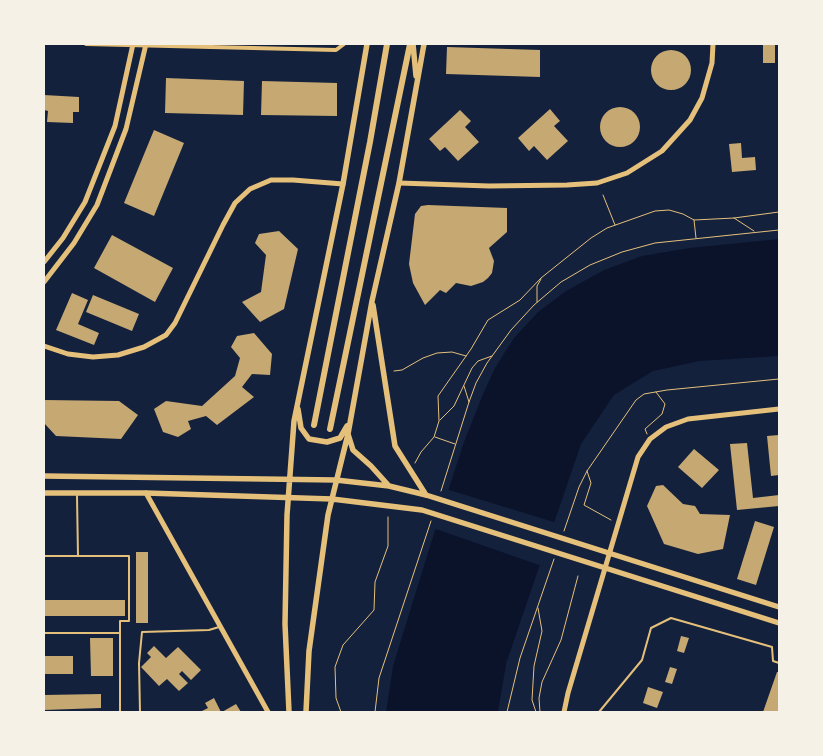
<!DOCTYPE html>
<html>
<head>
<meta charset="utf-8">
<style>
  body { margin:0 }
  #map { position:relative; width:823px; height:756px; overflow:hidden; background:#14213d; font-family:Manrope,sans-serif }
  canvas { display:block }
  .frame { position:absolute; inset:0; border:45px solid #f6f1e7; pointer-events:none }
</style>
</head>
<body>
<div id="map">
<canvas width="823" height="756"></canvas>
<div class="frame"></div>
</div>
<script>
const c = document.querySelector('canvas').getContext('2d');
c.lineJoin = 'round';
function fill(path, color) { c.fillStyle = color; c.fill(path, 'evenodd'); }
const poly = rows => new Path2D(rows.map(r => 'M' + r).join(''));
function strokePath(path, color, width, dash) { c.strokeStyle = color; c.lineWidth = width; c.lineCap = dash ? 'butt' : 'round'; c.setLineDash(dash || []); c.stroke(path); }
fill(poly([
  [779,239,779,356,700,361,653,371,614,395,581,444,507,661,507,659,498,712,386,712,393,666,431,543,464,442,483,394,495,368,514,338,538,312,566,291,604,270,642,256,689,248]
]), '#0b132b');
fill(poly([
  [446,489,557,523,542,566,433,528]
]), '#14213d');
fill(poly([
  [763,44,775,44,775,63,763,63],
  [447,47,540,50,540,77,446,74],
  '651 70a20 20 0 1 1 40 0a20 20 0 1 1-40 0Z',
  [166,78,244,81,243,115,165,113],
  [262,81,337,83,337,116,261,115],
  [44,95,79,97,79,112,73,112,73,123,47,122,48,111,44,110],
  '600 127a20 20 0 1 1 40 0a20 20 0 1 1-40 0Z',
  [550,109,560,121,554,126,568,141,547,160,534,146,529,151,518,138],
  [460,110,471,121,465,127,479,142,458,161,445,147,440,151,429,139],
  [154,130,184,143,154,216,124,203],
  [741,143,742,158,755,157,756,170,732,172,729,144],
  [428,205,507,208,507,232,489,248,494,261,492,273,488,278,483,282,471,286,456,283,446,293,440,290,425,305,413,283,409,264,415,214,421,206],
  [279,231,298,249,284,309,260,322,242,302,261,292,266,255,255,243,259,234],
  [112,235,173,268,155,302,94,268],
  [72,293,88,300,78,324,99,333,94,345,56,330],
  [93,295,139,314,132,331,86,312],
  [254,333,272,354,270,375,252,374,242,387,254,397,217,425,206,416,188,421,191,429,178,437,163,432,154,409,166,401,202,406,235,376,240,358,231,347,237,336],
  [44,400,119,401,138,415,121,439,56,436,44,423],
  [779,435,779,475,771,476,767,436],
  [747,443,753,498,779,495,779,506,737,510,730,444],
  [694,449,719,470,702,488,678,467],
  [663,485,683,504,695,506,700,514,730,515,723,549,698,554,664,544,647,506,656,486],
  [755,521,774,527,756,585,737,579],
  [136,552,148,552,148,623,136,623],
  [44,600,125,600,125,616,44,616],
  [681,636,689,638,684,653,677,651],
  [90,638,113,638,113,676,91,676],
  [154,646,166,658,178,647,201,670,191,680,182,671,179,674,188,683,179,691,167,679,159,686,141,667,151,657,147,653],
  [44,656,73,656,73,674,44,674],
  [670,667,677,669,672,684,665,682],
  [777,672,779,672,779,712,763,712],
  [648,687,663,692,657,708,643,703],
  [101,694,101,708,44,710,44,695],
  [214,698,221,712,200,712,208,708,205,703],
  [236,704,241,712,222,712]
]), '#c6a872');
strokePath(poly([
  [603,195,615,225],
  [734,218,754,231],
  [694,220,696,238],
  [537,302,537,286,541,279],
  [394,371,402,370,423,358,437,353,452,352,466,356],
  [464,386,469,402],
  [440,420,454,406,472,368,478,361,492,356],
  [647,434,645,429,662,414,665,404,656,392],
  [435,437,455,444],
  [415,463,421,452,434,437,439,421,438,396,471,349,488,320,520,300,541,278,591,238,607,228,655,211,669,210,683,214,694,220,734,218,779,212],
  [587,471,591,483,584,505,611,520],
  [441,491,469,402,476,383,487,363,511,330,534,305,561,282,590,265,622,252,655,243,779,230],
  [564,531,579,487,587,471,636,400,644,394,667,390,779,379],
  [341,712,336,698,335,667,343,645,374,610,375,582,388,546,388,517],
  [375,712,379,678,431,521],
  [507,712,520,658,554,559],
  [536,712,532,700,534,666,542,631,538,608],
  [540,712,539,698,542,682,561,640,578,576]
]), '#e5c07b', 1);
strokePath(poly([
  [77,496,78,556],
  [44,556,129,556,129,621,120,621,120,712],
  [44,633,119,633],
  [140,712,139,663,142,632,209,630,219,627],
  [599,712,642,660,651,628,671,618,772,647,773,661,779,663]
]), '#e5c07b', 2);
strokePath(poly([
  [86,44,336,50,344,44]
]), '#e5c07b', 4);
strokePath(poly([
  [399,183,489,186,567,185,597,183,627,173,662,151,690,120,702,98,712,63,713,44],
  [44,262,63,238,85,202,115,126,133,44],
  [44,282,74,243,97,205,126,129,146,44],
  [44,346,68,354,93,357,118,355,144,347,166,335,175,323,223,225,235,203,250,189,271,180,293,180,343,184],
  [146,493,268,712],
  [564,712,568,693,638,457,650,439,666,427,688,419,779,409]
]), '#e5c07b', 5);
strokePath(poly([
  [413,44,416,76],
  [373,305,395,446,426,495],
  [298,409,301,428,309,439,327,442,340,438,347,426],
  [348,434,353,450,371,466,389,486],
  [44,476,336,480,389,486,426,495,779,607],
  [44,493,146,493,332,499,422,510,779,623],
  [289,712,285,624,287,515,294,421,343,184,367,44],
  [306,712,309,651,328,515,348,434,372,301,399,183,424,44]
]), '#e5c07b', 5.5);
strokePath(poly([
  [314,425,370,142,387,44],
  [330,429,410,44]
]), '#e5c07b', 6);
</script>
</body>
</html>
